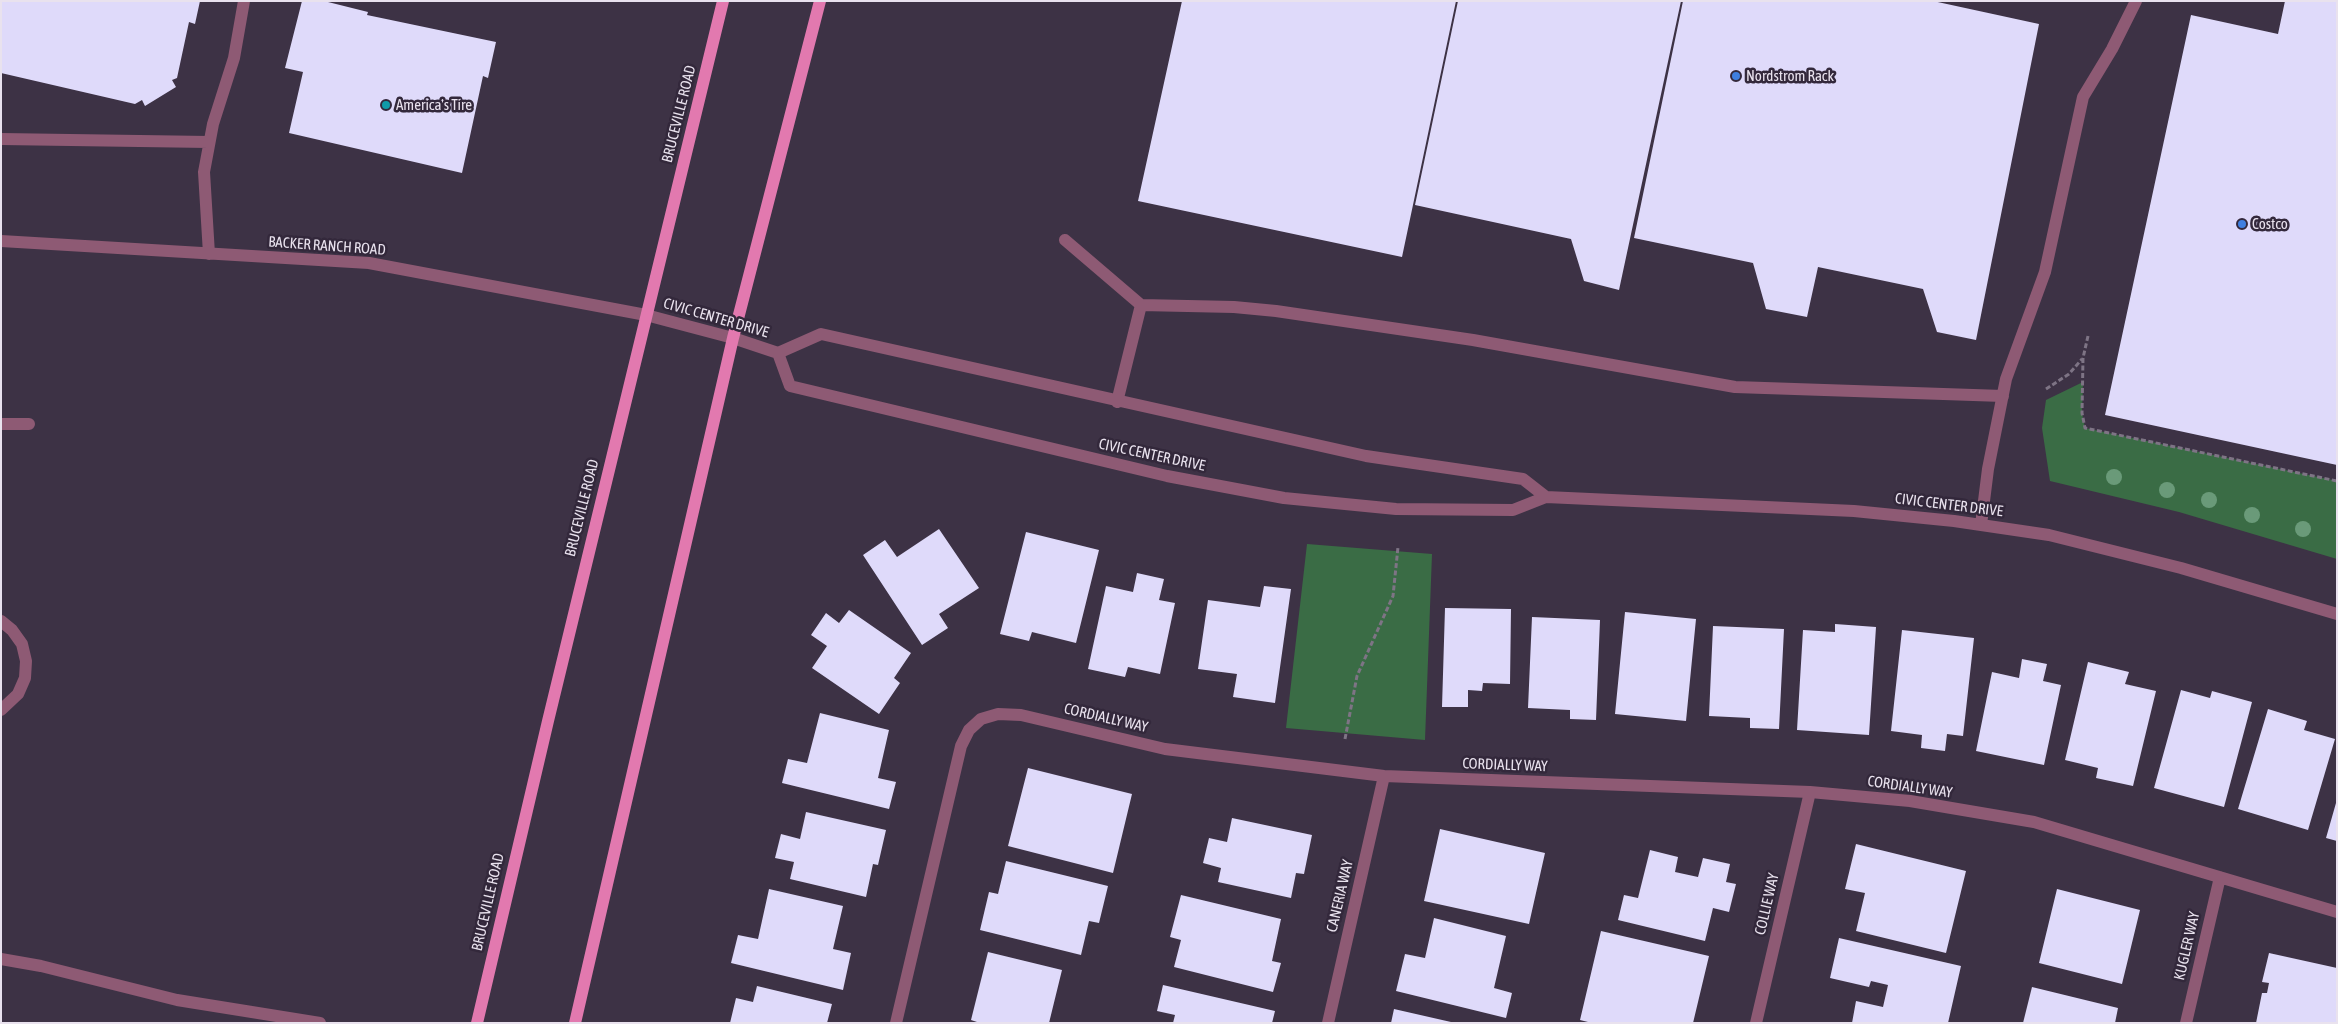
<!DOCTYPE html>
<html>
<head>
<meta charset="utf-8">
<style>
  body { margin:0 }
  #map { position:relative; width:2338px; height:1024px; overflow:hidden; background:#3d3245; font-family:"Asap Condensed",sans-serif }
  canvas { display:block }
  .frame { position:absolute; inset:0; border:2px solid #e9e2ee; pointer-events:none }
</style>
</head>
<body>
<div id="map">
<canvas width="2338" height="1024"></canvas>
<div class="frame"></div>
</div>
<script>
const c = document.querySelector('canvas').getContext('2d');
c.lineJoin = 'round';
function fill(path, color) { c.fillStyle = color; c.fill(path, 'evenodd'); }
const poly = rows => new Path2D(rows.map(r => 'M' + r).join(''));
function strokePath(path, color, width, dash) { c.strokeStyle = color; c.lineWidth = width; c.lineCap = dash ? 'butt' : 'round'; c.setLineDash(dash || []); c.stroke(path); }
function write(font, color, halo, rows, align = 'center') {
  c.font = font + ' "Asap Condensed",sans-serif'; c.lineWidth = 5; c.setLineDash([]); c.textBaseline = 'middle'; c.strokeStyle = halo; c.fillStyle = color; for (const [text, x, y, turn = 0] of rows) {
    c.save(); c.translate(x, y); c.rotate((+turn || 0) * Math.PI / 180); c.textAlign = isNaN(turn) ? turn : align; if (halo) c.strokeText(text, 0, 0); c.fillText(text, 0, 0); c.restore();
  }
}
fill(poly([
  [2083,382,2082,413,2085,428,2337,481,2337,559,2179,512,2050,481,2042,428,2046,400],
  [1307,544,1432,554,1425,740,1286,728]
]), '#3a6c45');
fill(poly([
  [1,1,200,1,195,24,189,22,177,78,172,80,176,87,145,106,142,100,135,104,1,73],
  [302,1,324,1,368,12,367,15,496,42,488,78,483,76,462,173,289,133,303,72,285,68],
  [1182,1,1456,1,1402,257,1138,201],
  [1458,1,1681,1,1619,290,1584,281,1571,239,1415,205],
  [1683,1,1933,1,2039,24,1976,340,1937,332,1923,289,1818,267,1807,317,1766,309,1753,263,1634,238],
  [2285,1,2337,1,2337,465,2105,415,2191,15,2278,34],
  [939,529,979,588,939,614,948,628,922,645,863,555,885,540,897,557],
  [1026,532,1099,550,1076,643,1032,632,1029,641,1000,634],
  [1137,573,1164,579,1159,600,1175,603,1160,674,1128,667,1125,677,1088,669,1106,586,1133,592],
  [1264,586,1291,589,1275,703,1233,697,1237,674,1198,669,1208,600,1260,607],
  [1445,608,1511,609,1510,684,1483,683,1482,691,1468,690,1468,707,1442,707],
  [849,610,911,653,894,678,900,683,879,714,812,668,827,646,811,635,826,613,839,623],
  [1625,612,1696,619,1686,721,1615,714],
  [1532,617,1600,620,1596,720,1570,719,1570,710,1528,708],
  [1835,624,1876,627,1869,735,1797,730,1803,630,1835,632],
  [1713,626,1784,629,1779,729,1750,728,1750,718,1709,716],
  [1902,630,1974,638,1963,736,1947,734,1945,751,1921,748,1922,735,1891,731],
  [2022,659,2047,664,2043,681,2061,685,2044,765,1976,751,1992,672,2019,678],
  [2088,662,2129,672,2125,684,2156,691,2133,786,2096,778,2098,768,2065,760],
  [2181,690,2210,698,2212,691,2252,702,2224,807,2154,788],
  [2268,709,2307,721,2304,730,2335,739,2308,830,2238,809],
  [820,713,889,730,878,778,896,782,889,809,782,783,788,759,807,763],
  [1028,768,1132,794,1113,873,1008,846],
  [2336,803,2337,803,2337,841,2326,838],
  [806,812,886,830,878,865,873,864,866,897,790,879,794,862,775,858,781,834,800,839],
  [1232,818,1312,835,1304,874,1296,873,1291,898,1218,882,1221,868,1203,863,1209,838,1227,842],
  [1440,829,1545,853,1529,924,1424,901],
  [1856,844,1966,871,1946,953,1856,931,1865,893,1845,889],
  [1650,850,1678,857,1675,872,1698,877,1703,858,1730,864,1726,882,1736,884,1729,912,1713,908,1705,941,1618,920,1624,895,1638,898],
  [1006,861,1108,886,1099,923,1089,921,1081,955,980,930,989,892,998,894],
  [769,889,843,906,833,949,851,953,843,990,731,963,738,935,758,939],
  [2057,889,2140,910,2122,984,2039,963],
  [1181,895,1281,919,1272,961,1281,963,1273,992,1174,967,1181,940,1170,937],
  [1434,918,1506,936,1494,988,1512,993,1506,1018,1396,991,1405,954,1425,958],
  [1601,931,1709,956,1693,1023,1592,1023,1580,1020],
  [1839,938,1961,966,1948,1023,1852,1023,1856,1001,1883,1007,1888,985,1871,981,1869,987,1830,978],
  [988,952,1062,970,1049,1023,980,1023,971,1020],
  [2269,953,2337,968,2337,1023,2256,1023,2262,993,2267,993,2269,983,2262,982],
  [1163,985,1275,1011,1272,1023,1173,1023,1175,1015,1157,1011],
  [757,986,832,1004,827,1023,730,1023,736,998,753,1002],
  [2032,987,2118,1008,2115,1023,2023,1023],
  [1394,1009,1451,1022,1451,1023,1391,1023]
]), '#dfdafa');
strokePath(poly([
  [2088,336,2083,358,2082,413,2085,428,2337,481],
  [2046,389,2069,374,2082,359],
  [1345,739,1357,676,1393,596,1398,547]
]), '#7e7485', 3, [5, 2.5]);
strokePath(poly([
  [1,139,209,142],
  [1065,240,1141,305,1117,402],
  [1,241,369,263,646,315,733,338,778,353,821,334,1366,456,1523,479,1546,497],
  [209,254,204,172,213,124,234,58,244,1],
  [1141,305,1234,307,1276,311,1473,340,1735,387,2003,396],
  [778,353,790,386,1167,476,1284,498,1396,509,1513,510,1546,497,1854,511,1954,521,2049,535,2181,568,2337,614],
  [1,424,29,424],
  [1981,525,1988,469,2006,379,2045,272,2083,97,2112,49,2136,1],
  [1,621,12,630,22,644,26,661,25,678,18,694,1,710],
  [1,959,41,966,177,1000,320,1023],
  [896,1023,961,746,969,730,981,719,998,714,1021,715,1165,749,1384,776,1810,792,1910,801,2034,822,2337,912],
  [1328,1023,1384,776],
  [1756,1023,1810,792],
  [2186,1023,2220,877]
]), '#8e5a74', 12);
strokePath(poly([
  [477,1023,548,721,723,1],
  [575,1023,733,338,820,1]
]), '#e279af', 12);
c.fillStyle = '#6a9a79';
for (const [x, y] of [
  [2114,477],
  [2167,490],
  [2209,500],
  [2252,515],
  [2303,529]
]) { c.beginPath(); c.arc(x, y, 8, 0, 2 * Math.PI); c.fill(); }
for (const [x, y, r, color] of [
  [1736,76,5,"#3f7fe0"],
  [386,105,5,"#0f9aa8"],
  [2242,224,5,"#3f7fe0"]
]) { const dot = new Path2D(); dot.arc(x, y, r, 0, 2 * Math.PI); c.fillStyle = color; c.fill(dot); strokePath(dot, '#33283b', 2); }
write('15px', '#e9e2ee', '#33283b', [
  ["Nordstrom Rack",1746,76],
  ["America's Tire",396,105],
  ["Costco",2252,224]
], 'left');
write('15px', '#e9e2ee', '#33283b', [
  ["BRUCEVILLE ROAD",679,114,-76],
  ["BACKER RANCH ROAD",327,246,4],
  ["CIVIC CENTER DRIVE",716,318,16],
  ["CIVIC CENTER DRIVE",1152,455,12],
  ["CIVIC CENTER DRIVE",1949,505,7],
  ["BRUCEVILLE ROAD",582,508,-76],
  ["CORDIALLY WAY",1106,718,13],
  ["CORDIALLY WAY",1505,765,2],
  ["CORDIALLY WAY",1910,787,8],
  ["CANERIA WAY",1340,896,-77],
  ["BRUCEVILLE ROAD",488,902,-77],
  ["COLLIE WAY",1767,904,-77],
  ["KUGLER WAY",2187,946,-77]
]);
</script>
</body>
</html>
